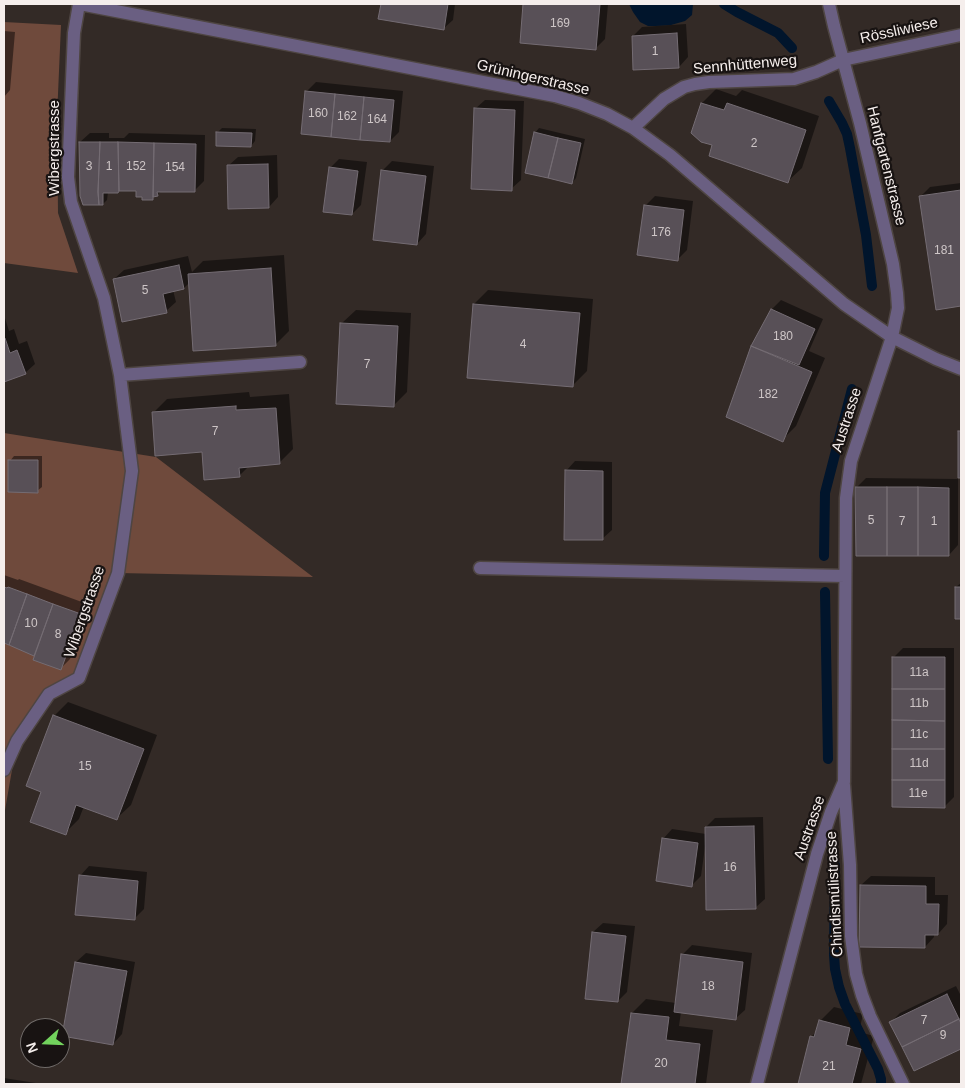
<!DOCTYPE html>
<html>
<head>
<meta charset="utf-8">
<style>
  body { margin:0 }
  #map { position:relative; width:965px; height:1088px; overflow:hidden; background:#332a26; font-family:Arial,sans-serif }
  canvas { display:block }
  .frame { position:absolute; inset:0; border:5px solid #f5eeec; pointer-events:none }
  .north { position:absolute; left:20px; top:1018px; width:50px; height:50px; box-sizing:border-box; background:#181312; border:1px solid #706b69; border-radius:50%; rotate:250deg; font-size:14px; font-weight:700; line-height:20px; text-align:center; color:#f5eeec }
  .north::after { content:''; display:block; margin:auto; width:18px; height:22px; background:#72d25d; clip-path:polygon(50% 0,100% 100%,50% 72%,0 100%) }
</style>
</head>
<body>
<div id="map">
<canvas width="965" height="1088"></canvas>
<div class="frame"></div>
<div class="north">N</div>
</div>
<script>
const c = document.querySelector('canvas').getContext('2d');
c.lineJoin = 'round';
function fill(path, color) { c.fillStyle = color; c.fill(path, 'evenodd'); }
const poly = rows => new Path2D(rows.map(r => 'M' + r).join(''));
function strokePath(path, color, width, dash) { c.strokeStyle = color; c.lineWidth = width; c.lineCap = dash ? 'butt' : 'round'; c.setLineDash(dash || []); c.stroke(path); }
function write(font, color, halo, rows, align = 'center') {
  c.font = font + ' Arial,sans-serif'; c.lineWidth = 4.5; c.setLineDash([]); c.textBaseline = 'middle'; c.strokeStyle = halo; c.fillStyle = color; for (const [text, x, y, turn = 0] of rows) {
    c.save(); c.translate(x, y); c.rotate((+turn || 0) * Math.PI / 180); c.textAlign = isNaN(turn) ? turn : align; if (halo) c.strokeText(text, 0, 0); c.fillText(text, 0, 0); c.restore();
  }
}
fill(poly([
  [4,22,61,25,57,117,58,213,78,273,4,263],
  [4,433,156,457,313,577,118,573,79,678,49,694,17,741,4,816]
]), '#6f4a3c');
fill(poly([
  [629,4,693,4,692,15,685,21,671,25,655,26,648,26,640,22,633,12]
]), '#01152c');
fill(poly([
  [382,4,455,4,453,20,443,29,380,18],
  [525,4,608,4,605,39,595,49,521,42],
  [686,24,688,57,679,67,633,36,642,27],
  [4,31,15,32,10,90,4,97],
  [316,82,403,91,399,132,390,141,306,92],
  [716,89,736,96,742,90,819,116,802,168,788,181,692,133,702,103],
  [485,100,524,101,521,180,511,189,475,109],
  [222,128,256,129,255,141,251,146,218,132],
  [539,128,585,139,576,178,572,183,535,133],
  [90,133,109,133,109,138,124,138,129,133,205,135,204,181,195,190,162,191,152,198,143,195,137,190,119,190,108,192,107,200,103,204,80,142],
  [277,155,278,197,269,207,228,166,238,157],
  [339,159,367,162,361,205,352,214,330,168],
  [392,161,434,166,426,234,417,244,382,171],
  [961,183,961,305,937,309,920,197,930,187],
  [655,196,693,201,687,250,677,260,645,206],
  [284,255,289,331,275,345,190,282,184,288,173,290,176,302,166,311,114,279,124,270,188,256,192,272,203,261],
  [488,290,593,299,587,371,573,385,474,304],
  [781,300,823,319,809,351,825,358,796,426,782,440,728,416,752,346,772,309],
  [356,310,411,313,407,392,393,406,342,323],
  [4,315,9,331,14,329,19,344,27,341,35,364,25,373,4,381],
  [249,392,250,397,289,394,293,449,279,463,249,466,239,476,203,451,153,413,167,399],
  [14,456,42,456,42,487,37,491,10,461],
  [575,461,612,462,612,530,602,539,566,471],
  [866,478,958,479,958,545,949,555,857,487],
  [4,575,18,580,19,579,90,605,70,659,61,668,36,655,4,642],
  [961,583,961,617,956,617,956,587],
  [903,648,954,648,954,797,944,807,894,657],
  [68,702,157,735,131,805,117,818,84,806,79,819,65,833,43,791,54,716],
  [763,817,765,899,755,908,706,847,705,847,701,876,691,886,663,839,672,829,706,834,706,827,715,818],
  [89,866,147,872,144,909,134,919,80,876],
  [871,876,935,877,935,895,948,895,947,924,938,934,934,934,934,937,925,947,861,885],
  [603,923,635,926,627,992,618,1001,593,932],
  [692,945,752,953,745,1010,735,1019,681,1012,679,1026,713,1030,706,1084,623,1084,632,1013,646,999,676,1003,682,955],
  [86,953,135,962,122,1034,113,1044,76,962],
  [956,986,961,996,961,1047,914,1070,891,1022,900,1013],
  [834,1007,863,1014,859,1032,874,1036,861,1084,800,1084,811,1037,817,1031,820,1021],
  [4,1078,42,1084,4,1084]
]), '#0007');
strokePath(poly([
  [724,4,737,12,778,33,792,48],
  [829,101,842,123,847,134,850,148,866,235,872,286],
  [824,556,825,493,852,389],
  [825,592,828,759],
  [835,865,834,955,835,969,839,987,845,1004,878,1069,881,1079,881,1084]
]), '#01152c', 10);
const building = poly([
  [381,4,448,4,444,30,378,19,381,4],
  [523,4,600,4,596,50,520,43,523,4],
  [677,33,679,68,633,70,632,36,677,33],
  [305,91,335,94,331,137,301,134,305,91],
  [335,94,364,97,360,140,331,137,335,94],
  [364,97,394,100,390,142,360,140,364,97],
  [701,103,724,110,727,103,806,130,788,183,709,156,712,145,701,142,691,133,701,103],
  [474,108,515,110,512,191,471,189,474,108],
  [216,132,252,133,251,147,216,146,216,132],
  [534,132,558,138,548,178,525,173,534,132],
  [558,138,581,143,572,184,548,178,558,138],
  [79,142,100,142,98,192,99,205,83,205,80,196,79,142],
  [100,142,118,142,119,191,118,193,103,193,103,205,99,205,98,192,100,142],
  [118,142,154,143,153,200,142,200,142,197,136,197,136,191,119,191,118,142],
  [154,143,196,144,195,192,157,192,158,196,153,197,154,143],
  [268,164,269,208,228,209,227,165,268,164],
  [329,167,358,171,352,215,323,212,329,167],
  [381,170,426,176,417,245,373,240,381,170],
  [961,190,961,306,936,310,919,196,961,190],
  [644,205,684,210,678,261,637,255,644,205],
  [179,265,184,289,163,294,167,313,122,322,113,279,179,265],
  [271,268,276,346,193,351,188,274,271,268],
  [473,304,580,313,573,387,467,378,473,304],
  [771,309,815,329,799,365,751,346,771,309],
  [340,323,398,326,394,407,336,404,340,323],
  [4,338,5,338,10,353,17,350,26,374,4,382,4,338],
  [751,346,812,372,783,442,726,417,751,346],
  [236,406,236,410,276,408,280,464,239,468,240,477,204,480,202,452,155,456,152,412,236,406],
  [958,431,961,431,961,478,958,478,958,431],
  [8,460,38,460,38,493,8,492,8,460],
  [565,470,603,471,603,540,564,540,565,470],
  [855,487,887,487,887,556,856,556,855,487],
  [887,487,918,487,918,556,887,556,887,487],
  [918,487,949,488,949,556,918,556,918,487],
  [4,587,7,588,8,587,27,594,9,645,4,643,4,587],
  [955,587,961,587,961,619,955,619,955,587],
  [27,594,53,604,34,656,9,645,27,594],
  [53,604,81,614,61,670,33,660,53,604],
  [892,657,945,657,945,689,892,689,892,657],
  [892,689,945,689,945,721,892,720,892,689],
  [53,715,144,749,117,820,76,805,66,835,30,822,41,792,26,786,53,715],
  [892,720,945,721,945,749,892,749,892,720],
  [892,749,945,749,945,780,892,780,892,749],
  [892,780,945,780,945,808,892,807,892,780],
  [754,826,756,909,706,910,705,827,754,826],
  [662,838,698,843,692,887,656,881,662,838],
  [79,875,138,881,135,920,75,915,79,875],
  [860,885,926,886,926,904,939,904,938,935,925,935,925,948,859,947,860,885],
  [592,932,626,936,618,1002,585,999,592,932],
  [681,954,743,962,736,1020,674,1012,681,954],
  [75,962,127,971,113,1045,62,1036,75,962],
  [947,994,959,1019,902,1047,889,1022,947,994],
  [631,1013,669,1017,666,1040,700,1044,695,1084,621,1084,631,1013],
  [959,1019,961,1024,961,1049,914,1071,902,1047,959,1019],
  [819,1020,850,1028,846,1045,861,1049,852,1084,798,1084,810,1036,814,1037,819,1020]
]);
fill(building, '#585057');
strokePath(building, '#746c73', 1);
const minor = poly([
  [80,4,555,96,579,103,607,114,633,128,670,155,844,304,892,337,936,359,961,369],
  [633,128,664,99,684,87,695,84,709,82,794,79,816,72,843,60,961,35],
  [120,375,300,362],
  [480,568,845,576],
  [4,770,17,741,49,694,79,678,118,573,132,471,120,375,104,298,71,202,68,177,74,33,79,4],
  [844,785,850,865,851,936,856,974,862,995,870,1016,903,1084],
  [757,1084,817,854,831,812,844,782,846,498,851,461,892,337,898,308,897,293,893,264,860,123,834,26,829,4]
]);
strokePath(minor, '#4e4542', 15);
strokePath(minor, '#6a5f82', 12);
write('12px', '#cec6c7', null, [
  ["169",560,24],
  ["1",655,52],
  ["160",318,114],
  ["162",347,117],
  ["164",377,120],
  ["2",754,144],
  ["3",89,167],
  ["1",109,167],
  ["152",136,167],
  ["154",175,168],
  ["176",661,233],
  ["181",944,251],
  ["5",145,291],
  ["180",783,337],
  ["4",523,345],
  ["7",367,365],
  ["182",768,395],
  ["7",215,432],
  ["5",871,521],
  ["7",902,522],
  ["1",934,522],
  ["10",31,624],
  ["8",58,635],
  ["11a",919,673],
  ["11b",919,704],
  ["11c",919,735],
  ["11d",919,764],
  ["15",85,767],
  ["11e",918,794],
  ["16",730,868],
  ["18",708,987],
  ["7",924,1021],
  ["9",943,1036],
  ["20",661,1064],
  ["21",829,1067]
]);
write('15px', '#f5eeec', '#181312', [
  ["Rössliwiese",899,31,-12],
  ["Sennhüttenweg",745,65,-5],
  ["Grüningerstrasse",533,78,13],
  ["Wibergstrasse",55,148,-90],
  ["Hanfgartenstrasse",886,166,76],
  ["Austrasse",847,420,-72],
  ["Wibergstrasse",85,612,-71],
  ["Austrasse",810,828,-71],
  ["Chindismülistrasse",835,894,-93]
]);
</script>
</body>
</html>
